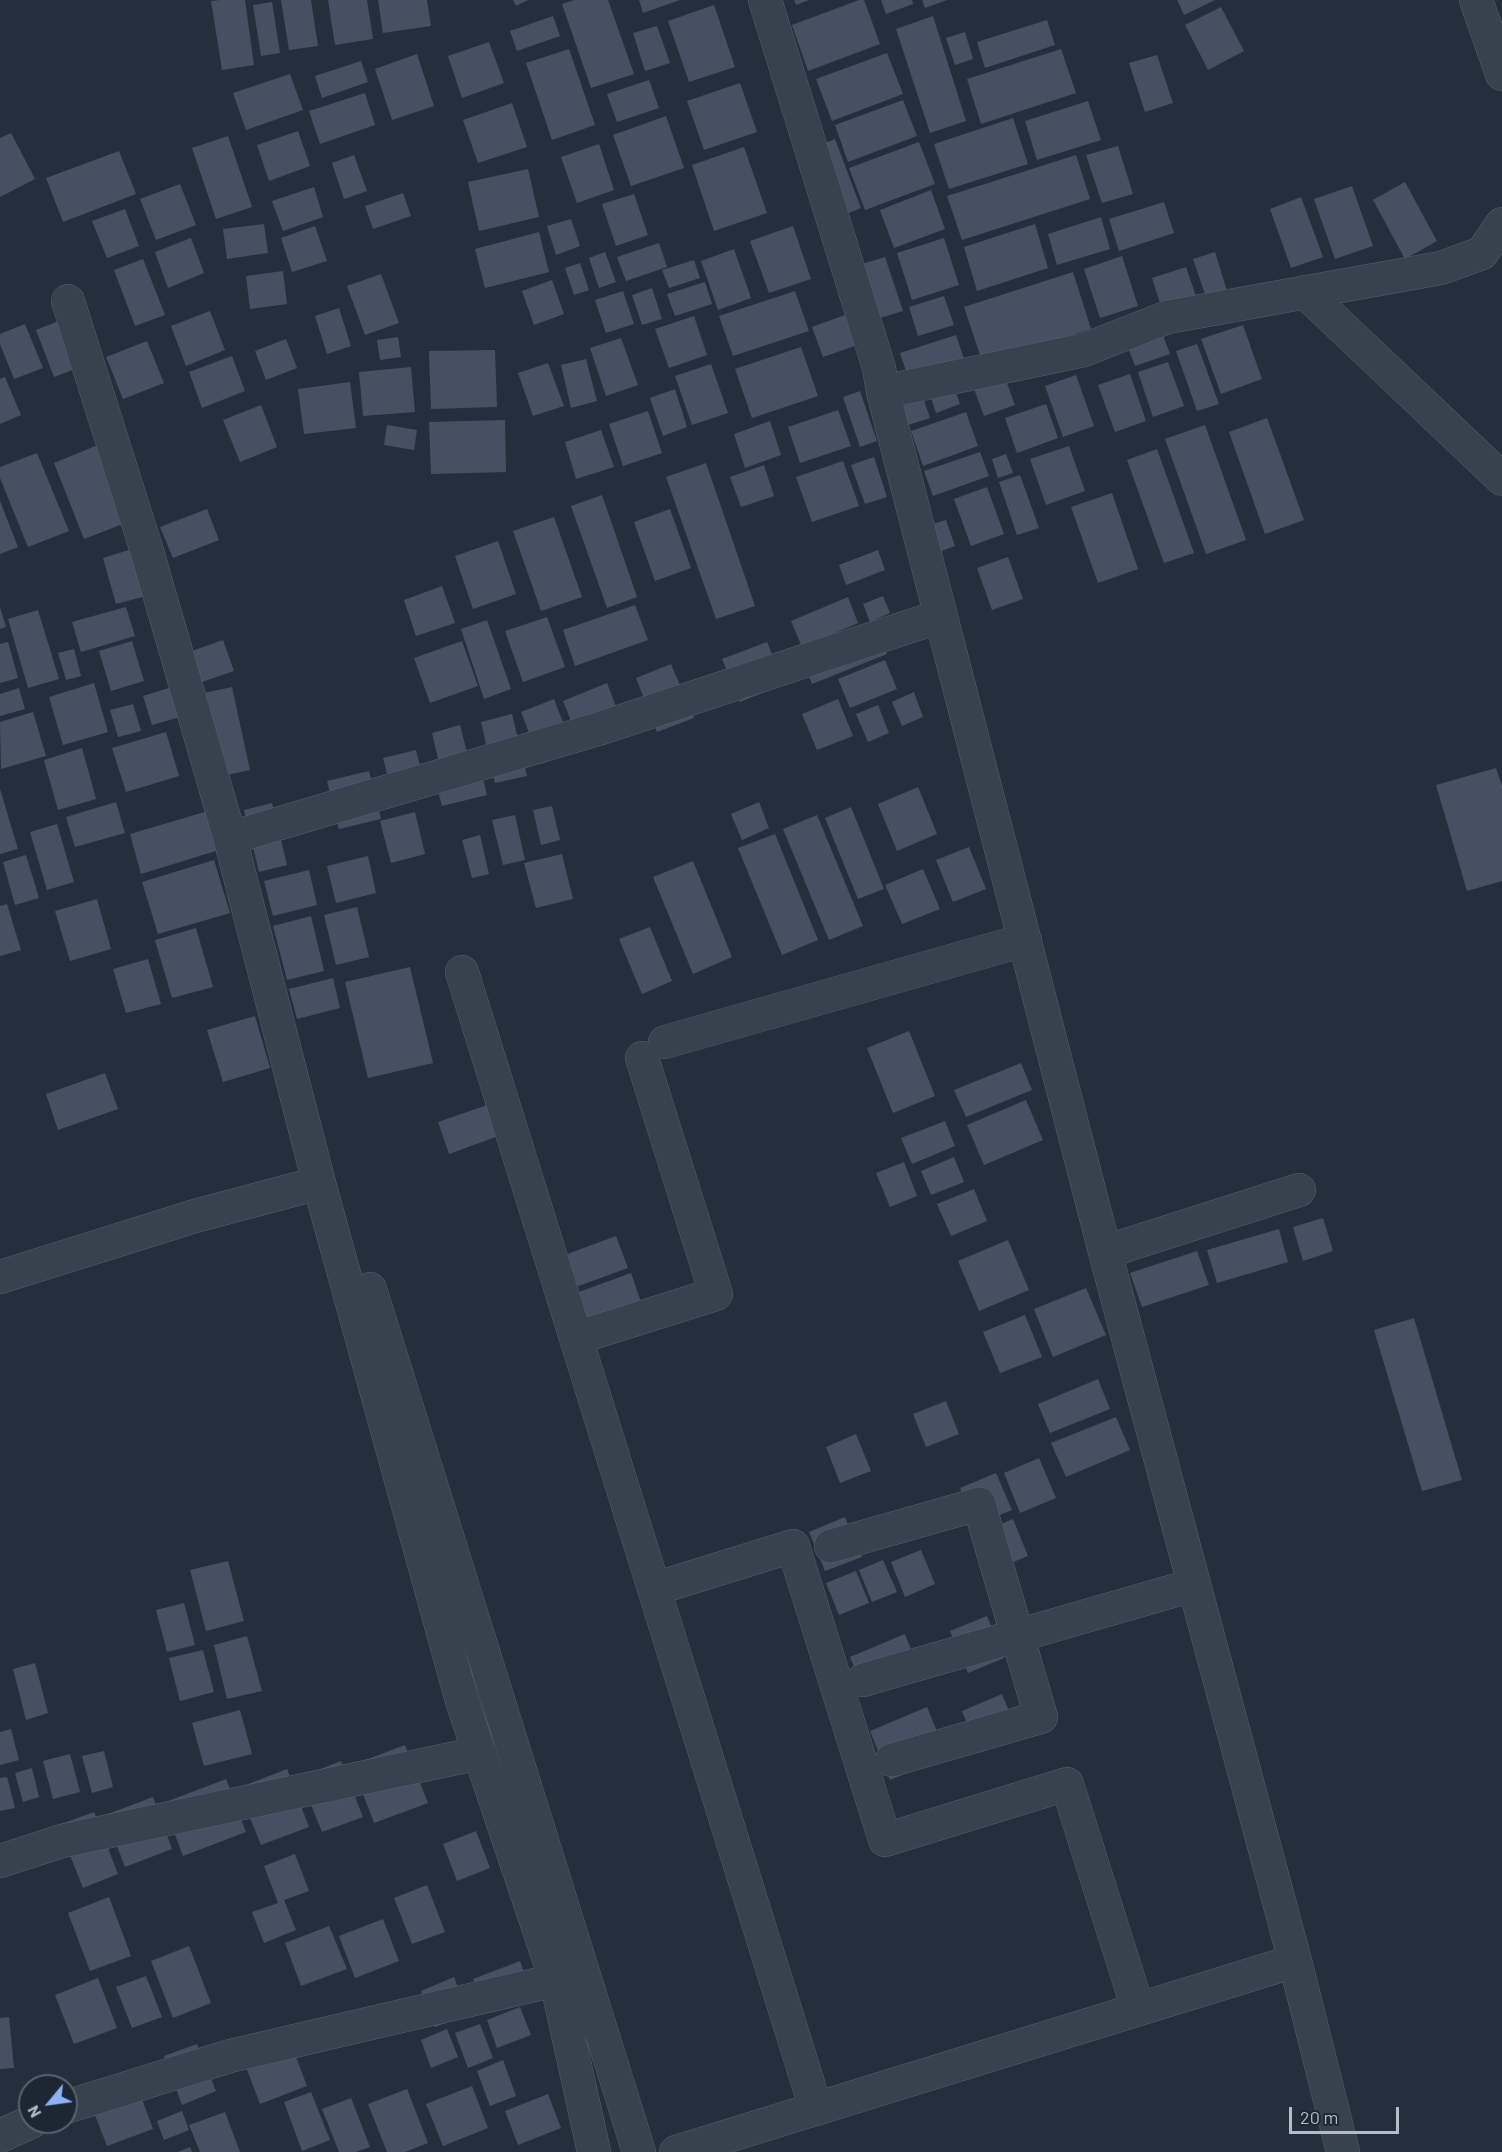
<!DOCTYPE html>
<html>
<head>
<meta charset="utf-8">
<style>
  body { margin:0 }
  #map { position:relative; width:1502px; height:2152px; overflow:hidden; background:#242f3e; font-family:Barlow,sans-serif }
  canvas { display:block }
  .north { position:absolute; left:18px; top:2074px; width:60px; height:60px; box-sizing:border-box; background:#1d2633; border:2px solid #59626f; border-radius:50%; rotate:241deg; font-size:16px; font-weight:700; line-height:24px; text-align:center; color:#b4bcc9 }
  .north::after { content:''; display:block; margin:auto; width:21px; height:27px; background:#8ab4f8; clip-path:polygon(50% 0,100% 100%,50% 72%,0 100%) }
  .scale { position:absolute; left:1289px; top:2107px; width:110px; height:27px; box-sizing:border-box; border:3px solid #b4bcc9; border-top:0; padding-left:8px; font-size:18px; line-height:21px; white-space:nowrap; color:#b4bcc9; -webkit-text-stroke:4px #1d2633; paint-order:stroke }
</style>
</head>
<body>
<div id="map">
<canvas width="1502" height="2152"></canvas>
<div class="north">N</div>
<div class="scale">20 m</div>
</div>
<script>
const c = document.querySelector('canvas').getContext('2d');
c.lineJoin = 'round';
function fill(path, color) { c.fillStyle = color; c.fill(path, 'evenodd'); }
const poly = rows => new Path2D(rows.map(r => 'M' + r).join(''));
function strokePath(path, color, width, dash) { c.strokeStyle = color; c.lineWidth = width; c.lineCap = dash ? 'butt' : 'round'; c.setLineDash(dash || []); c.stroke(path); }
fill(poly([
  [220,0,245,0,254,65,222,70,211,1],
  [281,0,311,0,318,46,289,50],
  [328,0,367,0,373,39,335,45],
  [378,0,427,0,431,26,383,33],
  [513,0,528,0,516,6],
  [574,0,608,0,634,74,591,88,562,4],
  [639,0,680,0,643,13],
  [794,0,809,0,796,5],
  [859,0,864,0,880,44,808,71,792,25],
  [881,0,912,0,913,4,886,14],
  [922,0,947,0,925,8],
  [1177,0,1215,0,1184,15],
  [272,2,280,53,261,56,253,5],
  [714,5,735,67,689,82,668,21],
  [1221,7,1244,51,1208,70,1185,25],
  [553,16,560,36,517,51,510,31],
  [933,16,966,121,930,133,896,29],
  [1047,20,1055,45,985,68,977,42],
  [657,26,670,63,645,71,633,33],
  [965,32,973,59,955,65,946,38],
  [489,42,504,83,462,98,448,56],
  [569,49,595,125,552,140,526,63],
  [1061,49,1076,93,981,124,967,79],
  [887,53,903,94,832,121,816,79],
  [417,54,434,106,392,120,375,69],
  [1157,55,1173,103,1145,112,1129,63],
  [361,61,368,82,322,98,315,76],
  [290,74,303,110,246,130,233,93],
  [649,80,659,108,617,122,607,94],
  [740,83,757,132,704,150,687,101],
  [365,93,375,125,320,144,309,111],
  [903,100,917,136,848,162,835,125],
  [1088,101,1101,140,1037,160,1025,121],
  [512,103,527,147,478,163,463,120],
  [666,116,684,168,631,186,613,135],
  [1013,118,1028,164,949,189,934,144],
  [298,131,310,166,269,181,257,145],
  [11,133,35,179,0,197,0,138],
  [228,136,252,207,216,219,192,148],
  [835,139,861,208,841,216,815,147],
  [919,142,935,184,865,210,849,168],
  [599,144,614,190,577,203,561,157],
  [1118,146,1133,194,1102,203,1086,155],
  [744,147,767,213,714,231,692,165],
  [119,151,136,194,63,222,46,178],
  [354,155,367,191,344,199,332,163],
  [1076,155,1090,199,962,240,947,196],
  [528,169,539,217,479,231,468,182],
  [1405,182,1437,241,1405,259,1373,200],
  [180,184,196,225,156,240,140,199],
  [1352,186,1373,246,1335,259,1314,199],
  [314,187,323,217,283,231,272,201],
  [931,190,945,229,894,248,880,210],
  [403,193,411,216,373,229,365,206],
  [634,194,648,235,616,246,602,204],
  [1301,197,1323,257,1291,268,1270,209],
  [1164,202,1174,233,1119,251,1109,219],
  [125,209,139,246,107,258,92,221],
  [1101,217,1110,249,1057,265,1048,234],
  [571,219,580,246,556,255,547,226],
  [264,224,268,253,227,259,223,229],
  [1035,224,1048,268,977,291,964,247],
  [315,226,327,261,292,272,281,238],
  [793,226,811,279,769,293,750,241],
  [539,232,549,272,485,288,475,249],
  [191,238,204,273,168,288,155,252],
  [944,238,959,285,912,300,897,253],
  [659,243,667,267,626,281,617,257],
  [734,249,751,298,718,310,701,261],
  [605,252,616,282,599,288,589,258],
  [1215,252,1228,294,1207,300,1193,259],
  [1122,256,1138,306,1100,318,1084,269],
  [885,257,903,311,877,319,859,265],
  [143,259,165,315,135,326,114,270],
  [694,260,700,278,669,288,662,270],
  [580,263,589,290,574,295,565,268],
  [1186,267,1198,302,1163,313,1152,278],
  [283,271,287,304,250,309,246,276],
  [1073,272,1091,329,983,364,964,307],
  [381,274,399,323,365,335,347,286],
  [552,280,564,314,534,325,522,291],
  [705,282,712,304,675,316,667,294],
  [652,288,662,319,642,325,632,295],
  [623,291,634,324,606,333,595,300],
  [795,291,809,331,733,356,719,316],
  [944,296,954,325,918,336,909,307],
  [339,308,351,346,327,354,315,316],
  [210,311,225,350,186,366,171,326],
  [845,315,855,346,823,357,812,327],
  [694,316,707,355,669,368,655,329],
  [64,319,83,366,54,377,36,330],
  [25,324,43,368,14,379,0,344,0,334],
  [1243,325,1262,379,1221,394,1201,339],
  [1160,327,1170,354,1135,366,1125,340],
  [956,335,965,362,909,380,900,353],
  [398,337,401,357,380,360,377,340],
  [621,338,638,385,606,396,590,348],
  [286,339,297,368,266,380,255,351],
  [147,341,164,383,123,399,106,357],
  [1197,344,1219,404,1197,411,1176,351],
  [801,347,818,396,752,418,735,369],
  [495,350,497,407,431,409,429,351],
  [232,356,245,391,202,408,189,372],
  [586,359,597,401,571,408,561,365],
  [1168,362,1184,406,1153,417,1138,372],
  [548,363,564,406,533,416,518,373],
  [711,364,728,413,692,425,675,376],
  [411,367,415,412,363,416,359,372],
  [1130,374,1146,421,1115,432,1098,385],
  [1004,375,1015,405,984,416,973,386],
  [1076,375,1094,426,1063,437,1045,386],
  [5,377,21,415,0,424,0,379],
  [952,381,960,404,936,413,928,389],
  [350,382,356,428,304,434,298,389],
  [675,389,687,427,663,436,650,398],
  [860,391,877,441,860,447,843,397],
  [921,391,930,418,908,425,899,399],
  [1046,404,1058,438,1017,453,1005,418],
  [261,405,277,447,240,462,223,420],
  [838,410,851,446,800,463,788,427],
  [648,411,662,453,623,466,609,424],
  [966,412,978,446,923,466,911,431],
  [1267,418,1304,520,1265,534,1229,432],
  [505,420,506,472,431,474,429,422],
  [770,421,781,455,745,468,734,434],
  [387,425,417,430,414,450,384,445],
  [1205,425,1246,540,1206,554,1165,439],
  [601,430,614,467,576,479,565,442],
  [98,445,128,522,84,539,54,463],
  [1069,446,1085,491,1046,505,1030,459],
  [1157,449,1194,553,1164,563,1127,460],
  [980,452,989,476,933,496,924,471],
  [37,453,69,531,28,547,0,478,0,467],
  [1006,454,1013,473,998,478,992,459],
  [874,457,887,497,865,504,851,465],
  [843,461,859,506,812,522,796,477],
  [706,463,755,606,716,619,666,477],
  [764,465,774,496,741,507,730,477],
  [1020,475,1039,528,1017,535,999,482],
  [987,487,1004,534,971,546,954,499],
  [1112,493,1138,569,1098,583,1071,507],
  [602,495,637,597,607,608,571,506],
  [0,501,18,547,0,554],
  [207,509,219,540,173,558,160,527],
  [670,509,691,568,655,581,634,522],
  [554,517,582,597,541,611,513,531],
  [946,520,955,546,939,552,929,525],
  [498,541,516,594,473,609,455,556],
  [132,549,146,596,116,604,103,558],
  [878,550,885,570,846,585,839,565],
  [1008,557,1023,599,992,610,977,568],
  [442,586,455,623,416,636,404,600],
  [883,596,890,613,874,620,887,654,812,684,799,651,870,622,863,604],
  [848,597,858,623,802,647,791,621],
  [635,605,648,640,575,666,563,630],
  [0,607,6,627,0,629],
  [126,607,135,636,81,652,72,622],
  [38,610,59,679,28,688,8,619],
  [547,617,565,667,523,682,505,631],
  [487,620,511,689,484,699,461,629],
  [223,640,234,671,196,684,186,653],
  [132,641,144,681,111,691,99,651],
  [462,641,478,686,430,703,414,658],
  [8,642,18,678,0,683,0,644],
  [767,642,784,684,740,702,722,659],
  [74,649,81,676,66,680,58,653],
  [885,660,897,689,850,708,838,679],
  [671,664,694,718,657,732,636,678],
  [94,683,108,732,63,745,49,697],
  [607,683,626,733,583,750,563,701],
  [175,686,184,716,152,725,143,696],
  [232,687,250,770,212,778,194,695],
  [19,688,25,709,0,716,0,694],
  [914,692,923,717,902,726,892,702],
  [554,699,574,751,541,764,521,712],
  [838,699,853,736,817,750,802,714],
  [133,704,141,731,118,737,110,710],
  [878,705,889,733,868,742,856,714],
  [33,712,46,756,1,769,0,722],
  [512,714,527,776,495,783,481,722],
  [460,725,468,756,439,763,432,733],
  [166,732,179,776,126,792,112,748],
  [82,748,96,799,58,810,44,760],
  [416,750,424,781,391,789,383,758],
  [478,758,487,795,442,806,432,769],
  [1496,768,1502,786,1502,881,1467,891,1436,785],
  [369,771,381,819,339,829,327,781],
  [918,787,937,834,897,851,878,804],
  [0,789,18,849,0,854],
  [116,802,125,833,75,847,66,817],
  [759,802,769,828,742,840,731,814],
  [272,803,287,865,259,872,244,810],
  [552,806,560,840,541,845,533,810],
  [851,807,884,889,858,899,825,818],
  [208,811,219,850,141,874,130,834],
  [415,812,425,854,391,863,380,821],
  [515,815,525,860,503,865,492,820],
  [817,815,863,926,829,940,783,829],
  [57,824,74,882,47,890,30,832],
  [775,834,818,940,782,955,738,848],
  [480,835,489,874,472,878,462,840],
  [969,847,986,889,953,902,936,860],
  [562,854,573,899,536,908,524,863],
  [26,855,39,898,15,905,3,862],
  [368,856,376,893,336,903,327,866],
  [214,860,230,913,158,934,142,882],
  [693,861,732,957,693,974,653,877],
  [923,869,940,909,902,924,885,885],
  [309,870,317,905,273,916,264,881],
  [97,899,111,949,70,961,55,911],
  [7,904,21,950,0,956,0,906],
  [357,907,369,957,336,965,324,915],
  [311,916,324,971,287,980,273,926],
  [650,927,672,981,642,994,619,939],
  [196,928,213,987,172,998,155,940],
  [148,959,161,1004,126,1013,113,969],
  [410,967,433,1063,368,1078,345,982],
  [333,978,340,1008,297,1019,289,989],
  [255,1016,270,1068,223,1082,207,1030],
  [909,1031,935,1096,893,1113,867,1048],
  [1021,1063,1032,1090,966,1117,954,1090],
  [105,1073,118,1109,58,1130,46,1094],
  [1026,1100,1043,1140,984,1165,967,1125],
  [493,1103,504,1134,449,1154,438,1122],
  [945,1121,955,1146,912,1164,901,1138],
  [954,1157,964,1182,931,1195,921,1171],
  [904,1162,917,1196,890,1207,876,1173],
  [974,1189,987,1221,951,1236,937,1204],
  [1323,1218,1333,1251,1303,1261,1293,1227],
  [1279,1229,1288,1262,1217,1283,1207,1250],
  [616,1236,628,1268,573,1288,562,1256],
  [1008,1240,1029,1290,979,1311,958,1261],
  [1197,1251,1209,1285,1142,1307,1130,1273],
  [631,1273,642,1305,587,1324,576,1293],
  [1086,1288,1106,1335,1053,1357,1034,1309],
  [1025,1315,1042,1357,1000,1373,983,1332],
  [1414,1318,1462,1480,1422,1491,1374,1330],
  [1098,1379,1110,1409,1050,1433,1038,1404],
  [946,1401,959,1434,926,1447,913,1414],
  [1116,1417,1130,1450,1066,1477,1051,1443],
  [856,1434,871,1471,840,1483,826,1447],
  [1039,1458,1056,1498,1020,1513,1004,1473],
  [996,1473,1012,1510,975,1525,960,1488],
  [845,1517,862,1557,825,1571,809,1532],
  [1013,1519,1028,1556,996,1569,981,1532],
  [921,1550,935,1584,905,1597,891,1562],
  [883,1560,897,1592,872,1602,859,1570],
  [228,1561,244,1621,206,1631,190,1570],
  [856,1571,869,1603,839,1615,826,1583],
  [184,1603,195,1645,167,1652,156,1610],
  [987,1616,1004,1658,968,1673,950,1631],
  [905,1634,921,1675,867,1697,850,1657],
  [247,1636,262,1691,227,1699,214,1645],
  [203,1650,214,1692,180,1701,169,1658],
  [35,1663,48,1713,26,1720,13,1669],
  [1002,1694,1019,1736,979,1753,962,1711],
  [927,1707,947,1756,890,1780,870,1731],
  [240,1710,252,1754,204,1766,192,1723],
  [11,1729,19,1760,0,1765,0,1732],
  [405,1745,428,1803,374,1823,352,1765],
  [104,1751,113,1787,92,1793,82,1756],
  [70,1754,80,1792,53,1799,43,1761],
  [341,1761,363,1817,322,1832,300,1777],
  [32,1768,39,1797,23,1802,15,1773],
  [287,1769,309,1827,261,1845,238,1788],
  [7,1777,15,1808,0,1811,0,1778],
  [226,1779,246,1832,183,1856,163,1803],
  [153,1797,172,1849,125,1867,105,1815],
  [94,1812,118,1874,83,1888,58,1825],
  [476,1831,490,1868,457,1881,443,1844],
  [295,1854,309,1891,284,1900,296,1930,264,1943,252,1912,278,1903,264,1866],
  [427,1885,445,1932,412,1944,394,1898],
  [109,1897,131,1956,90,1971,68,1913],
  [383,1919,399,1961,355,1978,339,1936],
  [329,1926,347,1969,301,1986,285,1943],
  [189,1946,211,2003,173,2018,151,1961],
  [520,1961,531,1990,484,2007,473,1979],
  [146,1976,162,2017,132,2028,116,1987],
  [454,1977,468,2014,435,2027,421,1991],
  [98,1978,117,2028,74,2044,55,1995],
  [520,2007,531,2035,497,2048,487,2020],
  [9,2017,14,2068,0,2069,0,2018],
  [480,2024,493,2058,468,2068,455,2033],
  [447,2029,458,2057,431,2068,421,2040],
  [197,2044,216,2091,182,2105,164,2056],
  [293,2049,307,2086,260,2104,246,2067],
  [503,2060,516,2096,490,2106,477,2071],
  [131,2069,153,2129,107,2146,84,2087],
  [472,2086,488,2128,443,2146,426,2104],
  [407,2089,428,2143,405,2152,387,2152,368,2104],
  [311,2092,330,2140,302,2151,284,2102],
  [548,2094,561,2128,518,2145,505,2111],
  [351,2098,370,2147,356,2152,339,2152,322,2109],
  [182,2111,189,2130,164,2140,157,2121],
  [225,2112,240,2152,200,2152,189,2125],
  [190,2147,192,2152,178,2152]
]), '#455162');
const minor = poly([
  [765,0,879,368,883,392,1105,1252,1295,1961,1343,2152],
  [1476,0,1502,74],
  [1305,292,1502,479],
  [68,301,146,548,230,838,319,1183,462,1701,556,1980],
  [883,392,1084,350,1168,317,1441,268,1482,253,1502,224],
  [230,838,598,729,941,616],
  [462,972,816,2109],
  [665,1042,1025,940],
  [1105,1252,1299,1190],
  [0,1277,195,1216,319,1183],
  [370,1289,639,2152],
  [576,1338,716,1294,642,1058],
  [831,1546,979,1504,1041,1717,892,1760],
  [654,1589,793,1546,885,1840,1067,1784,1138,2009],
  [863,1680,1194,1585],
  [0,1861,62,1841,480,1753],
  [66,2107,230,2056,556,1980,594,2152],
  [0,2136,31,2122],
  [676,2152,1295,1961]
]);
strokePath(minor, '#565f6c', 34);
strokePath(minor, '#38414e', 33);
</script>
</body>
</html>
